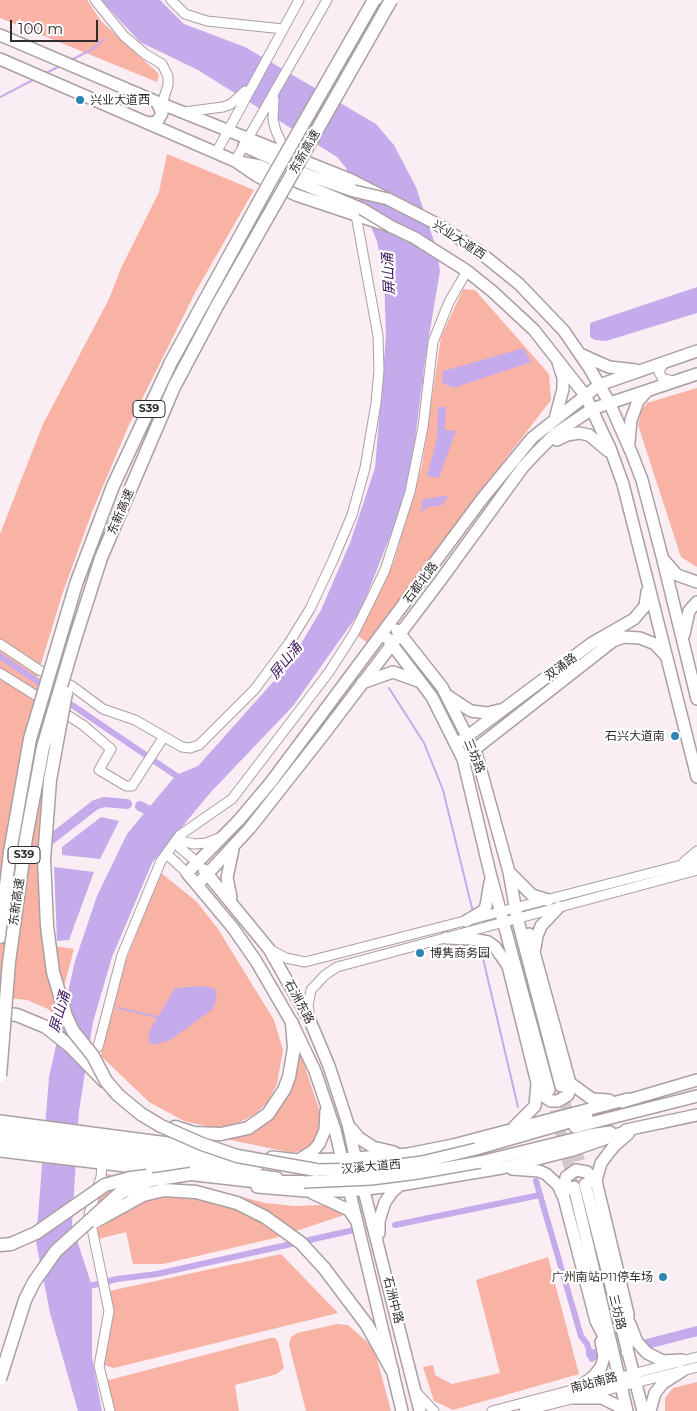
<!DOCTYPE html>
<html>
<head>
<meta charset="utf-8">
<style>
  body { margin:0 }
  #map { position:relative; width:697px; height:1411px; overflow:hidden; background:#faedf3; font-family:Montserrat,sans-serif }
  canvas { display:block }
  .scale { position:absolute; left:10px; top:20px; width:88px; height:22px; box-sizing:border-box; border:2px solid #312d2f; border-top:0; padding-left:6px; font-size:15px; line-height:18px; white-space:nowrap; color:#312d2f; -webkit-text-stroke:4px #fff; paint-order:stroke }
</style>
</head>
<body>
<div id="map">
<canvas width="697" height="1411"></canvas>
<div class="scale">100 m</div>
</div>
<script>
const c = document.querySelector('canvas').getContext('2d');
c.lineJoin = 'round';
function fill(path, color) { c.fillStyle = color; c.fill(path, 'evenodd'); }
const poly = rows => new Path2D(rows.map(r => 'M' + r).join(''));
function strokePath(path, color, width, dash) { c.strokeStyle = color; c.lineWidth = width; c.lineCap = dash ? 'butt' : 'round'; c.setLineDash(dash || []); c.stroke(path); }
function write(font, color, halo, rows, align = 'center') {
  c.font = font + ' Montserrat,"Noto Sans SC",sans-serif'; c.lineWidth = 4.5; c.setLineDash([]); c.textBaseline = 'middle'; c.strokeStyle = halo; c.fillStyle = color; for (const [text, x, y, turn = 0] of rows) {
    c.save(); c.translate(x, y); c.rotate((+turn || 0) * Math.PI / 180); c.textAlign = isNaN(turn) ? turn : align; if (halo) c.strokeText(text, 0, 0); c.fillText(text, 0, 0); c.restore();
  }
}
fill(poly([
  [0,0,87,0,101,21,159,74,157,82,0,18],
  [167,154,254,190,196,291,128,427,92,512,62,595,37,677,70,694,56,767,48,835,54,946,74,949,56,1016,48,1009,27,1000,0,997,0,534,43,424,109,299,121,268,159,192],
  [463,289,475,290,549,374,551,400,476,497,369,644,357,635,394,562,422,465,441,337],
  [697,388,697,567,681,557,638,425,641,411,647,403],
  [160,872,197,902,218,929,274,1020,283,1050,277,1084,267,1103,255,1114,238,1123,214,1128,184,1121,149,1102,101,1056,107,1023,126,961],
  [300,1052,321,1115,320,1133,310,1147,293,1153,221,1138,259,1127],
  [106,1174,200,1186,265,1203,294,1206,319,1205,339,1209,347,1214,275,1238,163,1264,133,1264,126,1232,98,1239,93,1212],
  [281,1254,338,1313,114,1368,103,1365,109,1291],
  [548,1257,579,1374,453,1410,434,1401,423,1367,433,1365,435,1375,452,1384,500,1373,476,1280],
  [337,1324,348,1325,374,1348,391,1411,306,1411,289,1345,291,1337,297,1333],
  [270,1338,275,1338,278,1342,284,1368,277,1374,235,1385,239,1411,113,1411,105,1381],
  [697,1382,697,1411,665,1411,665,1398,673,1388]
]), '#f9b3a5');
fill(poly([
  [101,0,160,0,184,24,245,47,376,124,394,145,416,187,437,250,440,271,427,348,423,376,428,377,427,383,422,384,409,488,361,610,293,706,210,793,152,863,112,957,93,1022,79,1111,72,1225,92,1286,92,1358,102,1411,78,1411,50,1313,36,1242,49,1077,75,961,97,896,127,834,176,775,198,766,289,664,321,610,350,543,375,468,386,336,384,278,377,241,346,168,337,157,198,70,140,42],
  [697,287,697,313,606,341,595,340,590,337,590,323],
  [524,348,531,362,454,388,442,383,443,371],
  [438,407,446,407,445,430,456,431,439,478,427,476,437,438],
  [449,495,441,506,427,507,420,513,423,499],
  [101,817,119,821,100,859,62,855,62,847],
  [54,867,94,872,69,940,57,941],
  [200,986,215,988,217,997,213,1009,170,1040,154,1045,148,1041,150,1030,175,988]
]), '#c6abec');
strokePath(poly([
  [71,60,93,49,104,39],
  [46,73,60,66],
  [0,97,35,79],
  [389,688,424,743,443,790,473,912],
  [481,950,518,1107],
  [118,1008,157,1017]
]), '#c6abec', 2);
strokePath(poly([
  [0,656,181,779],
  [536,1181,581,1336,587,1344,592,1359],
  [395,1225,540,1195],
  [86,1287,117,1279,157,1274,354,1230]
]), '#c6abec', 6);
strokePath(poly([
  [140,806,159,816],
  [0,879,95,805,104,802,127,804],
  [647,1344,697,1331],
  [591,1354,598,1355]
]), '#c6abec', 10);
strokePath(poly([
  [561,1086,584,1180],
  [551,1094,573,1182]
]), '#d2c7cc', 11, [11, 5.5]);
const minor = poly([
  [95,0,124,36,145,54,162,64,168,76,168,85,162,104],
  [171,0,185,14,207,21,283,29],
  [274,99,273,120,276,131,281,142,289,154],
  [184,112,223,107,231,104,245,91],
  [216,153,299,0],
  [235,161,327,0],
  [664,362,659,372,662,378,673,381],
  [0,644,39,670,72,686,103,709,135,720,182,747,190,748,199,745,255,689,289,643,310,609,333,560,352,515,365,468,376,403,379,370,378,336,356,215],
  [0,673,83,725,111,749,99,770,126,786,132,786,163,738],
  [181,841,194,844,206,843,222,837],
  [178,846,198,863],
  [170,857,187,873],
  [684,862,697,851],
  [269,949,286,958,305,962,697,861],
  [310,1018,308,1005,311,990,325,975,337,967,697,870],
  [98,1047,122,955,161,861,180,835,232,799,329,672,354,633,371,599,385,570,410,492,423,427,433,342,449,302,467,271],
  [102,1164,101,1177,89,1214,109,1311,99,1366,110,1411],
  [417,1393,434,1411],
  [492,1411,697,1357],
  [524,1411,697,1367]
]);
const major = poly([
  [0,35,157,102,349,179,435,223,477,250,519,284,564,331,590,369,609,402,632,454,642,480,663,560,697,699],
  [0,59,235,161,257,176,296,195,392,227,415,238,467,271,492,291,534,330,585,395,610,448,623,484,697,777],
  [148,123,157,122,162,113,157,102],
  [244,146,308,175,354,191],
  [239,162,260,166,362,209],
  [580,354,609,367,636,370],
  [555,419,563,389,563,378,558,362],
  [557,440,567,435,579,433,589,435,608,451],
  [629,442,631,420,638,401,647,391],
  [664,560,677,575,697,582],
  [397,630,442,687,477,756,509,872,517,917,561,1086],
  [684,634,689,611,697,602],
  [387,638,432,697,463,759,490,873,549,1090],
  [362,683,393,672,418,681],
  [448,696,471,711,488,713,499,710],
  [461,741,592,643,634,619,645,606,647,592],
  [470,753,613,641,624,637,640,638,655,644,665,655],
  [204,870,269,949,311,1023,329,1066,348,1124,357,1165],
  [510,873,532,895,548,900],
  [198,884,250,828,324,734,440,581,523,467,536,453,555,434,592,409,697,374],
  [231,897,227,878,233,849],
  [466,921,483,911,486,906,490,882],
  [529,934,570,1083,592,1099,609,1100],
  [446,938,472,939,488,942,495,947,508,966,537,1083,535,1106,515,1126],
  [535,948,537,936,541,926,559,907],
  [539,1087,543,1096,551,1101,558,1101,568,1095,570,1088,569,1081],
  [622,1102,697,1080],
  [0,1121,206,1148],
  [575,1127,697,1096],
  [351,1128,359,1138,373,1147,394,1152],
  [626,1130,697,1115],
  [0,1131,258,1165],
  [0,1141,277,1178],
  [476,1149,587,1117],
  [0,1151,134,1167,177,1175],
  [272,1157,298,1160,341,1159,408,1154,453,1145,628,1099],
  [300,1159,313,1151,319,1144,325,1130,326,1111],
  [480,1162,590,1135,610,1132],
  [512,1169,539,1171,546,1174,558,1185,564,1198,596,1321,613,1354],
  [362,1183,420,1411],
  [585,1184,643,1411],
  [257,1187,306,1191,350,1191,400,1185,502,1168,573,1150,633,1129],
  [574,1187,627,1411],
  [312,1193,349,1210,355,1219],
  [564,1194,566,1177,576,1170,587,1172,596,1183],
  [379,1233,379,1221,385,1202,393,1191,400,1185],
  [630,1324,637,1342,647,1353,663,1361,682,1360],
  [627,1352,628,1314,596,1181,601,1163,614,1146,628,1134],
  [578,1388,594,1376,601,1367,604,1357,601,1342],
  [575,1398,602,1398,618,1406,623,1411],
  [402,1411,335,1130,315,1071,292,1023,256,961,233,928,187,873,239,820,271,782,482,499,532,438,599,385,697,351],
  [650,1411,655,1393,663,1383,682,1371]
]);
const highway = poly([
  [0,937,10,852],
  [0,1013,17,1015,46,1027,71,1047,104,1081],
  [175,1127,194,1133,221,1134,248,1128,268,1114,284,1090,289,1077,294,1048,292,1023],
  [191,1174,262,1182,304,1182],
  [0,1245,11,1244],
  [324,1268,367,1325,392,1370]
]);
strokePath(minor, '#ab9fa4', 11);
strokePath(major, '#ab9fa4', 14);
strokePath(highway, '#ab9fa4', 15);
strokePath(minor, '#fff', 9);
strokePath(major, '#fff', 11);
strokePath(highway, '#fff', 12);
const majorBridge = poly([
  [354,191,388,199],
  [362,209,392,227],
  [316,1170,369,1169,422,1162,476,1149],
  [304,1182,371,1179,418,1173,480,1162]
]);
const highwayBridge = poly([
  [66,693,50,780,44,859,47,926,53,972,66,1016,73,1031,93,1056,106,1081,118,1095,141,1114,161,1126,202,1144,237,1156,316,1170],
  [10,852,30,739,76,584,113,486,171,362,271,180,374,0],
  [0,1076,9,962,26,838,43,747,75,639,101,558,174,387,217,306,391,0],
  [96,1221,143,1195,164,1190,196,1192,237,1203,265,1217,301,1243,324,1268],
  [11,1244,36,1233,105,1185,130,1178,147,1176],
  [0,1379,25,1300,34,1282,56,1251,120,1193,151,1180,191,1174]
]);
strokePath(majorBridge, '#ab9fa4', 14, []);
strokePath(highwayBridge, '#ab9fa4', 15, []);
strokePath(majorBridge, '#fff', 11);
strokePath(highwayBridge, '#fff', 12);
for (const [x, y, r, color] of [
  [80,100,5,"#2d84b3"],
  [675,736,5,"#2d84b3"],
  [420,953,5,"#2d84b3"],
  [663,1277,5,"#2d84b3"]
]) { const dot = new Path2D(); dot.arc(x, y, r, 0, 2 * Math.PI); c.fillStyle = color; c.fill(dot); strokePath(dot, '#fff', 2); }
for (const [x, y, w] of [
  [149,409,32],
  [24,855,32]
]) { const box = new Path2D(); box.roundRect(x - w / 2, y - 8.5, w, 17, 4); c.fillStyle = '#fff'; c.fill(box); strokePath(box, '#312d2f', 1); }
write('bold 11px', '#312d2f', null, [
  ["S39",149,409],
  ["S39",24,855]
]);
write('12px', '#312d2f', '#fff', [
  ["兴业大道西",90,100],
  ["石兴大道南",665,736,"right"],
  ["博隽商务园",430,953],
  ["广州南站P11停车场",653,1277,"right"]
], 'left');
write('12px', '#312d2f', '#fff', [
  ["东新高速",305,152,-60],
  ["兴业大道西",459,240,33],
  ["东新高速",121,512,-67],
  ["石都北路",421,583,-53],
  ["双涌路",561,667,-36],
  ["三坊路",474,756,68],
  ["东新高速",17,902,-82],
  ["石洲东路",299,1002,62],
  ["汉溪大道西",371,1167,-5],
  ["石洲中路",393,1300,76],
  ["三坊路",617,1312,76],
  ["南站南路",594,1383,-15]
]);
write('italic 14px', '#3b135e', '#fff', [
  ["屏山涌",389,274,-93],
  ["屏山涌",286,661,-51],
  ["屏山涌",60,1012,-74]
]);
</script>
</body>
</html>
